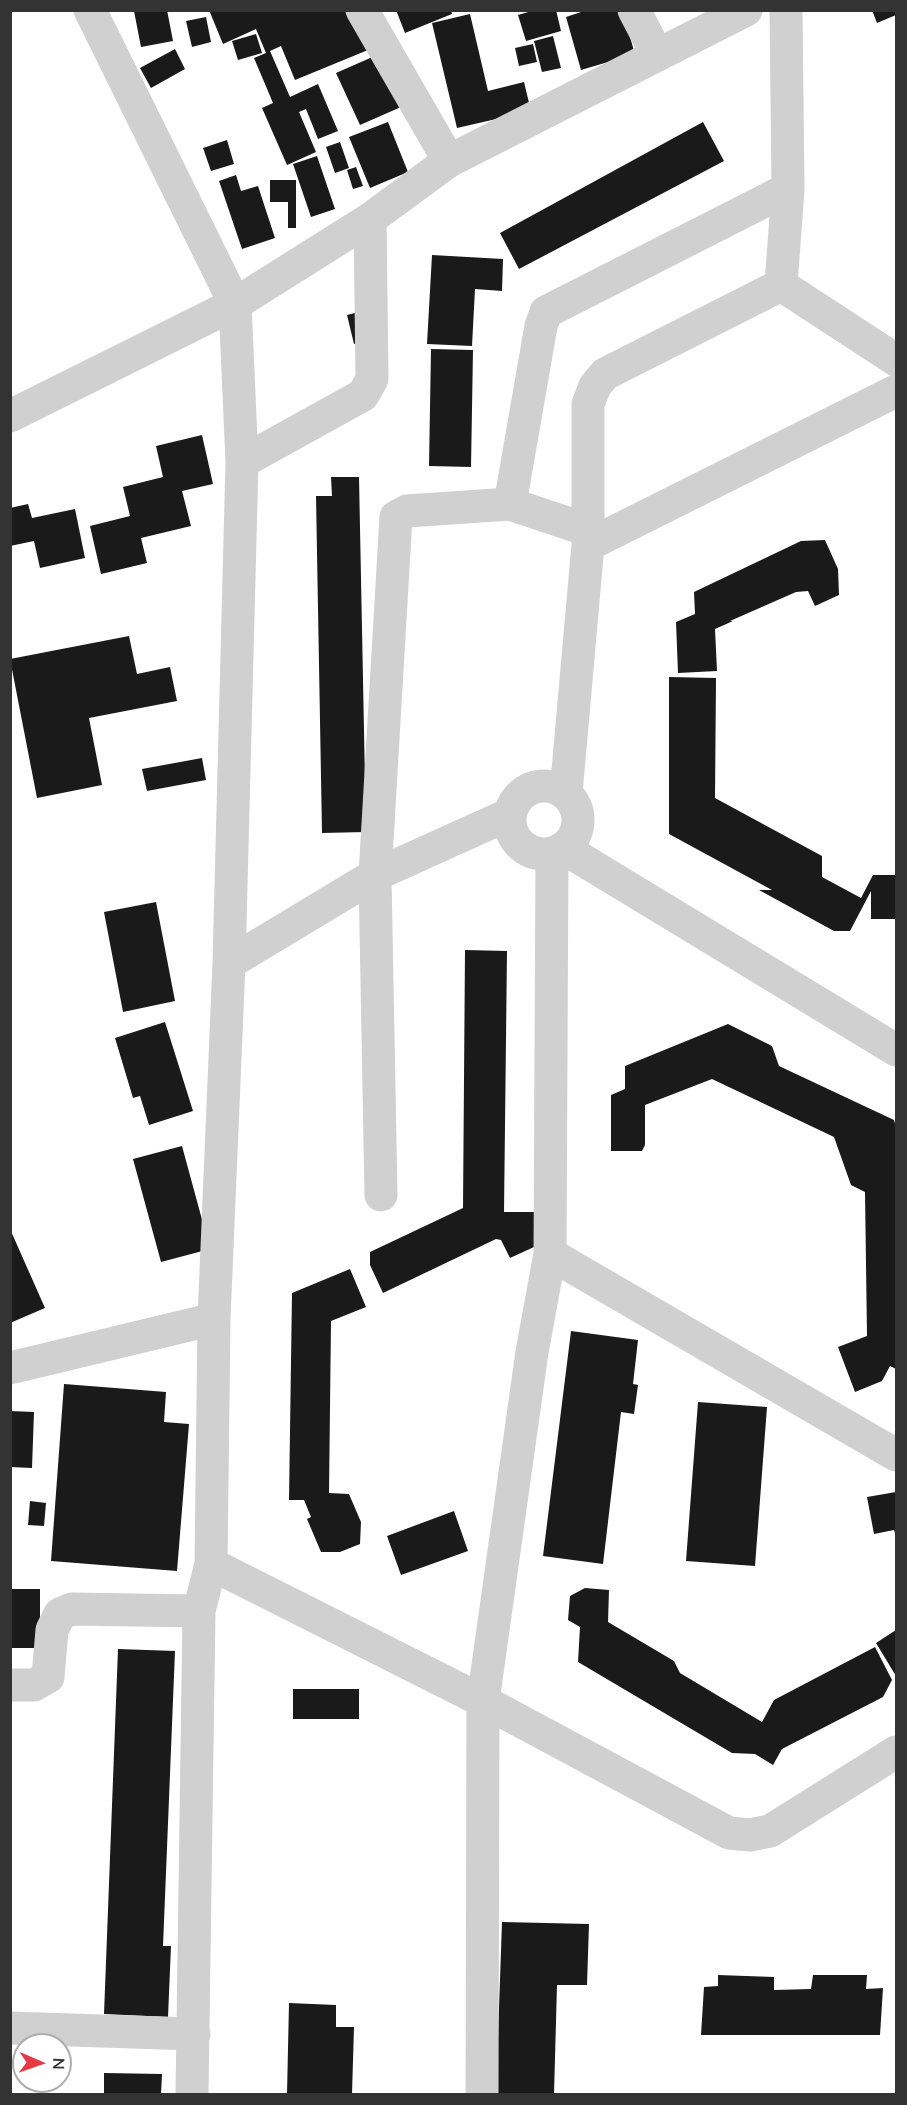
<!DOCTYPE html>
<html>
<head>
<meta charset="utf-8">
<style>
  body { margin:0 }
  #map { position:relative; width:907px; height:2105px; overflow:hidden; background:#fff; font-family:"Nunito Sans",sans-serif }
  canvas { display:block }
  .frame { position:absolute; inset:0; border:12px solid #333; pointer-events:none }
  .north { position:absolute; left:12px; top:2033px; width:60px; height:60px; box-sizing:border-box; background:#fff; border:2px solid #adadad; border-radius:50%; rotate:92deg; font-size:16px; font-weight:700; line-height:24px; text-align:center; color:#333 }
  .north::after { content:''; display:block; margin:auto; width:21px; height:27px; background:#e63946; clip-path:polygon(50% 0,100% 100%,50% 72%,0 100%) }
</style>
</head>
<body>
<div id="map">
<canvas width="907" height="2105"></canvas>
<div class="frame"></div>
<div class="north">N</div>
</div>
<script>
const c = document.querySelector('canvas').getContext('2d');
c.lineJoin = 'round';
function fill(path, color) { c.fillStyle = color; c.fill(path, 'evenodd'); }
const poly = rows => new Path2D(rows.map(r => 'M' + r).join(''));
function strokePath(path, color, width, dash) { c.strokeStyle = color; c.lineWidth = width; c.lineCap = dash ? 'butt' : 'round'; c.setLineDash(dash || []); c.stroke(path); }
fill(poly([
  [167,10,173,41,141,47,134,11],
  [209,10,352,10,368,50,295,80,281,46,270,51,290,97,318,84,338,131,318,139,306,109,299,112,316,152,287,165,262,108,273,103,254,58,266,53,256,29,223,44],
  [396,10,451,10,452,14,405,33],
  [535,10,556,10,561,31,526,41,518,15],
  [587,10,622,10,635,54,581,70,566,17],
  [872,10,896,10,896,15,877,23],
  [470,14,488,91,524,82,531,111,457,128,432,23],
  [206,17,211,42,192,47,186,21],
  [256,34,262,53,238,60,232,41],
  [553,36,561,68,542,72,534,41],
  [533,44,537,62,519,66,515,48],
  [175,49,185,69,151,88,140,68],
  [377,55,401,107,360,125,336,73],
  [388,122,408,172,370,188,349,137],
  [703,122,724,161,519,269,500,233],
  [227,140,234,164,211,171,203,148],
  [340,142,349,168,335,173,326,147],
  [317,156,335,209,311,217,293,164],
  [356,167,363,186,353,189,347,170],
  [236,175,241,191,258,186,275,238,242,249,219,181],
  [270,180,296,180,296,228,288,228,288,202,270,202],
  [432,255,503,259,502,291,475,289,472,346,427,344],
  [371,309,377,339,354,344,347,315],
  [431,349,473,350,471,467,429,466],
  [202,435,213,484,182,491,191,526,141,538,147,563,101,574,90,526,130,516,123,487,163,477,156,446],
  [331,477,359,477,366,832,322,833,316,496,332,496],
  [28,504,32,518,75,509,85,558,40,568,34,541,10,546,10,508],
  [825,540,838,569,839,595,815,606,808,591,796,592,730,621,733,621,715,629,717,671,678,673,676,622,695,614,694,592,801,541],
  [129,636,137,674,170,667,177,701,89,718,102,785,37,798,10,659],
  [669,677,716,678,715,798,822,856,822,877,861,898,873,875,896,875,896,919,871,919,871,891,850,931,834,931,759,890,772,890,669,834],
  [202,758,206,780,147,791,142,769],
  [156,902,175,1001,123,1012,104,912],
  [465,950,507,951,504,1212,535,1212,534,1247,510,1258,501,1240,496,1239,383,1293,370,1265,370,1252,463,1208],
  [165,1022,193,1111,149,1125,140,1096,133,1098,115,1038],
  [728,1024,772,1046,779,1066,894,1120,896,1127,896,1369,890,1366,882,1381,855,1392,838,1347,867,1336,865,1192,851,1185,834,1137,712,1079,645,1105,645,1145,642,1151,611,1151,611,1095,625,1089,625,1066],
  [182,1146,210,1249,161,1262,133,1159],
  [10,1229,45,1308,10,1323],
  [350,1269,366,1307,331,1321,329,1493,349,1494,361,1522,360,1544,340,1552,321,1552,307,1519,311,1517,304,1500,289,1500,292,1293],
  [571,1331,638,1340,633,1384,638,1385,634,1414,621,1412,603,1564,543,1556],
  [64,1384,166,1392,164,1422,189,1424,177,1571,51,1561],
  [698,1402,767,1407,755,1566,686,1561],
  [10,1411,34,1412,32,1468,10,1467],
  [896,1492,896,1536,894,1530,874,1534,867,1497],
  [30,1501,46,1503,44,1526,28,1525],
  [454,1511,468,1551,401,1575,387,1536],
  [585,1588,609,1590,608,1622,674,1661,680,1673,762,1722,774,1700,875,1647,892,1680,883,1697,782,1749,773,1765,755,1754,732,1753,578,1662,580,1627,568,1620,570,1596],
  [10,1589,40,1589,40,1648,10,1648],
  [896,1630,896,1676,876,1643],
  [118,1649,175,1651,163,1946,171,1946,168,2017,104,2014],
  [293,1689,359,1689,359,1719,293,1719],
  [502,1922,589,1924,587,1985,557,1985,554,2094,496,2094],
  [718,1975,774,1977,774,1990,811,1989,813,1975,867,1975,866,1989,883,1988,880,2035,701,2035,704,1987,718,1986],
  [289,2003,336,2005,336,2027,354,2027,352,2094,287,2094],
  [104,2073,162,2074,161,2094,104,2094]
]), '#1a1a1a');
strokePath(poly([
  [90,10,235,304,242,462,229,963,214,1319,211,1564,199,1611,192,2094],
  [362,10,449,161],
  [634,10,657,54],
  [781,285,896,360],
  [242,462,363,395,372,379,370,219],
  [588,530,510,504,541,326,546,312,788,189],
  [588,545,896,391],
  '510 820a34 34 0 1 1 68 0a34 34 0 1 1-68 0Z',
  [566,793,588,545,588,404,595,386,605,374,781,285,788,189,786,10],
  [563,848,896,1050],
  [229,963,375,875,510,814],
  [381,1195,375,875,396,517,407,511,510,504],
  [550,1254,896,1455],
  [10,1368,214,1319],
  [211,1564,483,1701,729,1833,750,1835,770,1831,896,1752],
  [10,1685,34,1685,48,1677,52,1630,60,1614,72,1609,199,1611],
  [10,2028,194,2034],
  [482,2094,483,1701,532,1352,550,1254,552,853]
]), '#d0d0d0', 33);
strokePath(poly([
  [10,416,235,304,370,219,449,161,746,10]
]), '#d0d0d0', 33);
</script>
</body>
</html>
